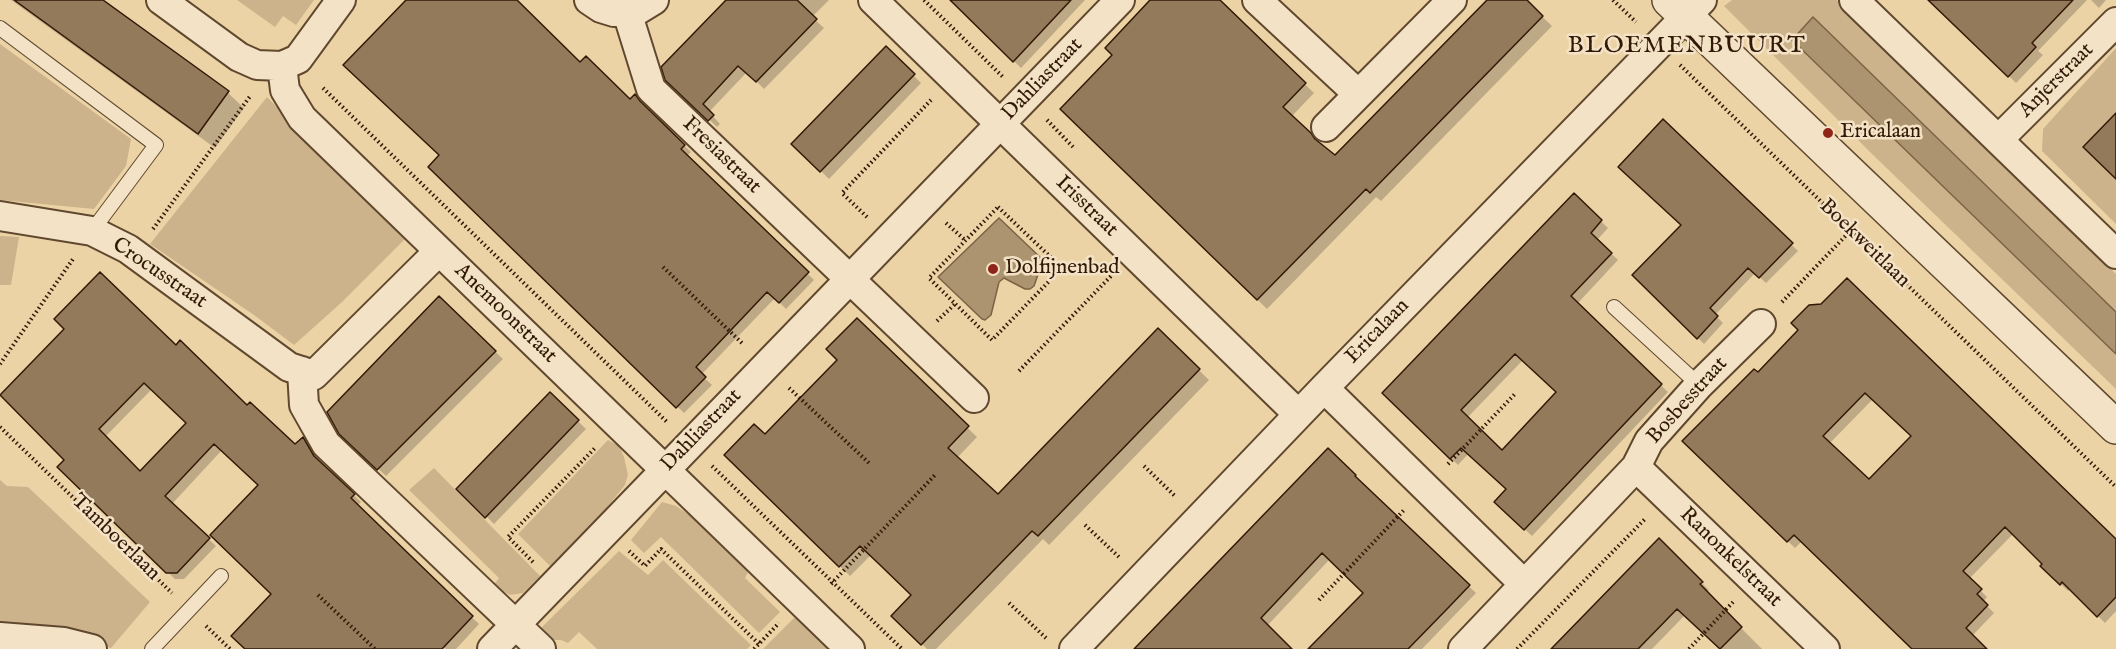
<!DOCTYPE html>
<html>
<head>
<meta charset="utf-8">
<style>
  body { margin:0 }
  canvas { display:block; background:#ecd3a6 }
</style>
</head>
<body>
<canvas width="2116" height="649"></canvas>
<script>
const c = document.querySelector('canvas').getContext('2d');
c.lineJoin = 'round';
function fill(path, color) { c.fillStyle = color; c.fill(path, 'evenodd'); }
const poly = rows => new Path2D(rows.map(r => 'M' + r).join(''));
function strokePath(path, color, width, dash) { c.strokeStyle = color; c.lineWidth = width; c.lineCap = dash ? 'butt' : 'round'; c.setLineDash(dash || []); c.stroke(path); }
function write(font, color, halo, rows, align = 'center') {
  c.font = font + ' "IM FELL English",serif'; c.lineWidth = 5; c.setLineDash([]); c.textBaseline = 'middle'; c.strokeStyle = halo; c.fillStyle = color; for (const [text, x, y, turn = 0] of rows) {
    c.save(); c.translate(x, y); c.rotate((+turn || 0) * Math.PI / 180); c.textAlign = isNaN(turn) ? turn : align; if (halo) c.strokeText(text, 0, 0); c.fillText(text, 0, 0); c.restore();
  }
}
fill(poly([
  [237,0,314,0,296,25,283,16,275,27],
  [1732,0,1837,0,2116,274,2116,312,1814,18,1793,40,2116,354,2116,389,1872,154,1724,6],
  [0,44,131,139,126,166,94,209,0,200],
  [2116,48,2116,224,2042,151,2043,129],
  [267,97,407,237,342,302,294,345,254,315,150,244],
  [0,236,19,237,11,285,0,285],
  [608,440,619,446,624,457,628,475,625,485,601,515,550,566,518,534],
  [434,468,540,576,523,593,510,595,493,586,499,578,409,490],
  [0,480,7,486,28,487,150,602,111,648,0,622],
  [662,502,676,506,691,516,749,570,745,578,780,612,759,633,661,537,644,553,631,540],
  [619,551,648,575,663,560,751,645,747,649,597,649,579,632,568,643,561,640,549,640,542,627],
  [795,617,828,649,763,649]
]), '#ccb38b');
const water = poly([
  [1813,17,2116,312,2116,354,1792,40,1813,17],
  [999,218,1043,260,1034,286,1030,289,1025,289,1004,278,999,282,991,315,985,320,982,319,938,277,999,218]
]);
fill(water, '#ad9470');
strokePath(water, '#7c6346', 1.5);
fill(poly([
  [11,0,100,0,228,93,244,108,215,148],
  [408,0,515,0,580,64,630,101,635,96,646,109,691,152,687,156,814,280,786,309,775,298,701,375,712,385,684,413,430,167,441,156],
  [728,0,829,0,812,17,824,28,764,89,747,72,709,112,720,124,717,127,667,79],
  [951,0,1085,0,1021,68],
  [1153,0,1218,0,1314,93,1291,117,1335,157,1489,0,1525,0,1552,26,1381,201,1376,197,1267,309,1062,109,1114,55],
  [1931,0,2087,0,2038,51,2043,55,2016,83],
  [2091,0,2106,0,2099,8],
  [886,48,921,83,829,179,794,144],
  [1663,122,1798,251,1766,283,1755,273,1715,315,1723,323,1704,344,1634,274,1682,225],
  [1574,195,1608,228,1597,240,1618,260,1577,304,1668,392,1532,536,1496,502,1508,490,1469,453,1458,465,1384,393],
  [1523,360,1558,393,1502,452,1467,418],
  [440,298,503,359,386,476,340,433],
  [857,320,977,437,957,458,998,496,1158,330,1209,380,1049,545,1043,539,936,649,927,649,893,615,913,595,871,555,850,576,726,455,765,436,839,360],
  [1800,330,2116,541,2116,611,2105,623,2070,588,2068,591,2049,573,2044,564,2013,534,1969,579,1987,597,1983,602,1994,613,1973,635,1986,649,1914,649,1802,541,1795,548,1684,441,1758,374],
  [1873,399,1913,436,1869,481,1829,444],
  [176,347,296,447,303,439,310,446,321,464,361,502,357,506,479,624,456,649,446,649,440,644,435,649,247,649,273,594,259,485,222,450,172,504,216,546,184,579,175,579,59,467],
  [152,389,188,423,140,473,105,437],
  [550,394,586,429,494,524,459,489],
  [1361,484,1476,593,1422,649,1310,649,1365,593,1330,559,1267,626,1290,649,1139,649],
  [1659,541,1709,590,1706,593,1762,649,1722,649,1685,615,1652,649,1554,649]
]), '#0003');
const building = poly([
  [14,0,103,0,229,91,198,134,14,0],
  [406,0,517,0,580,62,586,56,630,99,635,94,640,101,685,145,681,149,809,272,779,303,767,292,696,367,706,377,676,408,428,167,439,155,343,65,406,0],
  [726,0,797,0,817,19,756,82,738,66,703,104,714,115,708,121,665,80,661,67,726,0],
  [950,0,1071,0,1013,62,950,0],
  [1150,0,1220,0,1306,83,1283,107,1311,133,1315,139,1335,155,1487,0,1527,0,1543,16,1370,193,1366,189,1257,300,1060,109,1112,55,1105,48,1150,0],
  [1928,0,2073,0,2032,43,2036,47,2008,77,1928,0],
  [886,46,915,74,820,172,791,144,886,46],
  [2116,113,2116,179,2083,147,2116,113],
  [1663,119,1793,243,1759,278,1748,268,1710,308,1718,316,1697,339,1632,275,1681,225,1618,167,1663,119],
  [1574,193,1602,220,1591,233,1612,253,1571,296,1662,384,1524,530,1494,502,1506,489,1461,448,1450,459,1382,393,1574,193],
  [1515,354,1556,392,1502,450,1461,410,1515,354],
  [100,272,176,345,180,340,247,405,250,402,295,444,303,437,314,456,355,494,351,498,473,616,442,649,245,649,231,636,271,594,210,535,258,485,214,444,165,496,210,538,177,573,166,573,57,467,64,460,0,395,64,329,54,319,100,272],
  [144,383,186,423,140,471,99,429,144,383],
  [1847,278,2116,539,2116,597,2097,617,2062,582,2060,585,2040,566,2042,564,2005,527,1963,571,1982,589,1977,594,1988,605,1966,628,1987,649,1912,649,1794,535,1787,542,1682,441,1754,369,1758,372,1798,330,1791,323,1809,305,1821,304,1847,278],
  [1865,393,1911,436,1869,479,1823,436,1865,393],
  [439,296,496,351,377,470,339,434,327,412,439,296],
  [857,318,969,426,948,448,998,494,1158,328,1200,369,1038,536,1032,531,921,645,891,616,911,595,879,564,860,546,839,567,724,455,754,424,765,434,798,400,837,360,826,349,857,318],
  [550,392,579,420,485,518,456,489,550,392],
  [1328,448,1356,475,1355,476,1470,585,1448,608,1408,649,1308,649,1363,593,1322,553,1261,618,1292,649,1134,649,1328,448],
  [1659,538,1703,582,1700,584,1742,627,1720,649,1677,609,1638,649,1551,649,1659,538]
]);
fill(building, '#937a5a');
strokePath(building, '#321907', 1.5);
const service = poly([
  [0,28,156,145,92,231],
  [1614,307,1699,385],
  [152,649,221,576]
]);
const minor = poly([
  [161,0,239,57,257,65,282,66,285,90,302,118,850,649],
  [589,0,601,8,614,12,627,12,636,11,654,0],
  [873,0,1298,414],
  [1257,0,1358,94],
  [1854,0,2116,254],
  [627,12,651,89,974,398],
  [282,66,298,59,341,0],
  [1326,127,1452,0],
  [1999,139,2116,22],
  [0,216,92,231,128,249,289,367,314,375,439,251],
  [302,371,304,405,326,444,541,649],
  [1324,388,1524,584],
  [1636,467,1825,649],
  [0,637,64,642,92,649],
  [492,649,1120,0],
  [1074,649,1324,388,1702,0],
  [1463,649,1636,467,1649,441,1699,385,1761,324]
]);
const tertiary = poly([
  [1669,0,2116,427]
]);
strokePath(service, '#60482f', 16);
strokePath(minor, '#60482f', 32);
strokePath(tertiary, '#60482f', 36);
strokePath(poly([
  [924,0,1003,77],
  [1613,0,1636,22],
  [1680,65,2116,487],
  [323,88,668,423],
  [1047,120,1075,149],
  [998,207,1062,268,992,340,929,278,998,207],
  [867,217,842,193,931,100],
  [946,223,965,240],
  [153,229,251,95],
  [663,267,744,345],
  [1782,302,1856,225],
  [937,321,955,304],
  [0,364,73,259],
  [1019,371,1112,275],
  [789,388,869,463],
  [0,427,172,593],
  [1448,464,1515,394],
  [712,466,902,649],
  [1144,466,1176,497],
  [1085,525,1119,557],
  [629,551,645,566,661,549,759,644],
  [533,562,508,537,596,447],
  [831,584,935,475],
  [318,595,375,649],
  [1319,600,1405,509],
  [1009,603,1046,638],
  [206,626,230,649],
  [754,649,779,623],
  [1517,649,1645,519],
  [1689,649,1733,602]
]), '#321907', 4, [1.5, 3]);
strokePath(service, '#f3e2c5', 14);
strokePath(minor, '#f3e2c5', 28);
strokePath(tertiary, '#f3e2c5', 33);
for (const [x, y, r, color] of [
  [1828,133,6,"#8f2418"],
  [993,269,6,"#8f2418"]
]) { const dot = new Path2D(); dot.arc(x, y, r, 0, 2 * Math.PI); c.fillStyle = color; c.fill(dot); strokePath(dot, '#f3e2c5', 2); }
write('21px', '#321907', '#f3e2c5', [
  ["Dahliastraat",1043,80,-46],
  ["Anjerstraat",2057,81,-45],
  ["Fresiastraat",721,156,44],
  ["Irisstraat",1086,207,44],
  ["Boekweitlaan",1864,244,44],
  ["Crocusstraat",159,274,34],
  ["Anemoonstraat",505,314,44],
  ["Ericalaan",1378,332,-46],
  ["Bosbesstraat",1688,401,-48],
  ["Dahliastraat",702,431,-46],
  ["Tamboerlaan",115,538,44],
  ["Ranonkelstraat",1730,558,44]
]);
write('21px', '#321907', '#f3e2c5', [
  ["Ericalaan",1840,133],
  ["Dolfijnenbad",1005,269]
], 'left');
c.letterSpacing = '1.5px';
write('24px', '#321907', '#f3e2c5', [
  ["BLOEMENBUURT",1687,47]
]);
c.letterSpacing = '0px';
</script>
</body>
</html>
